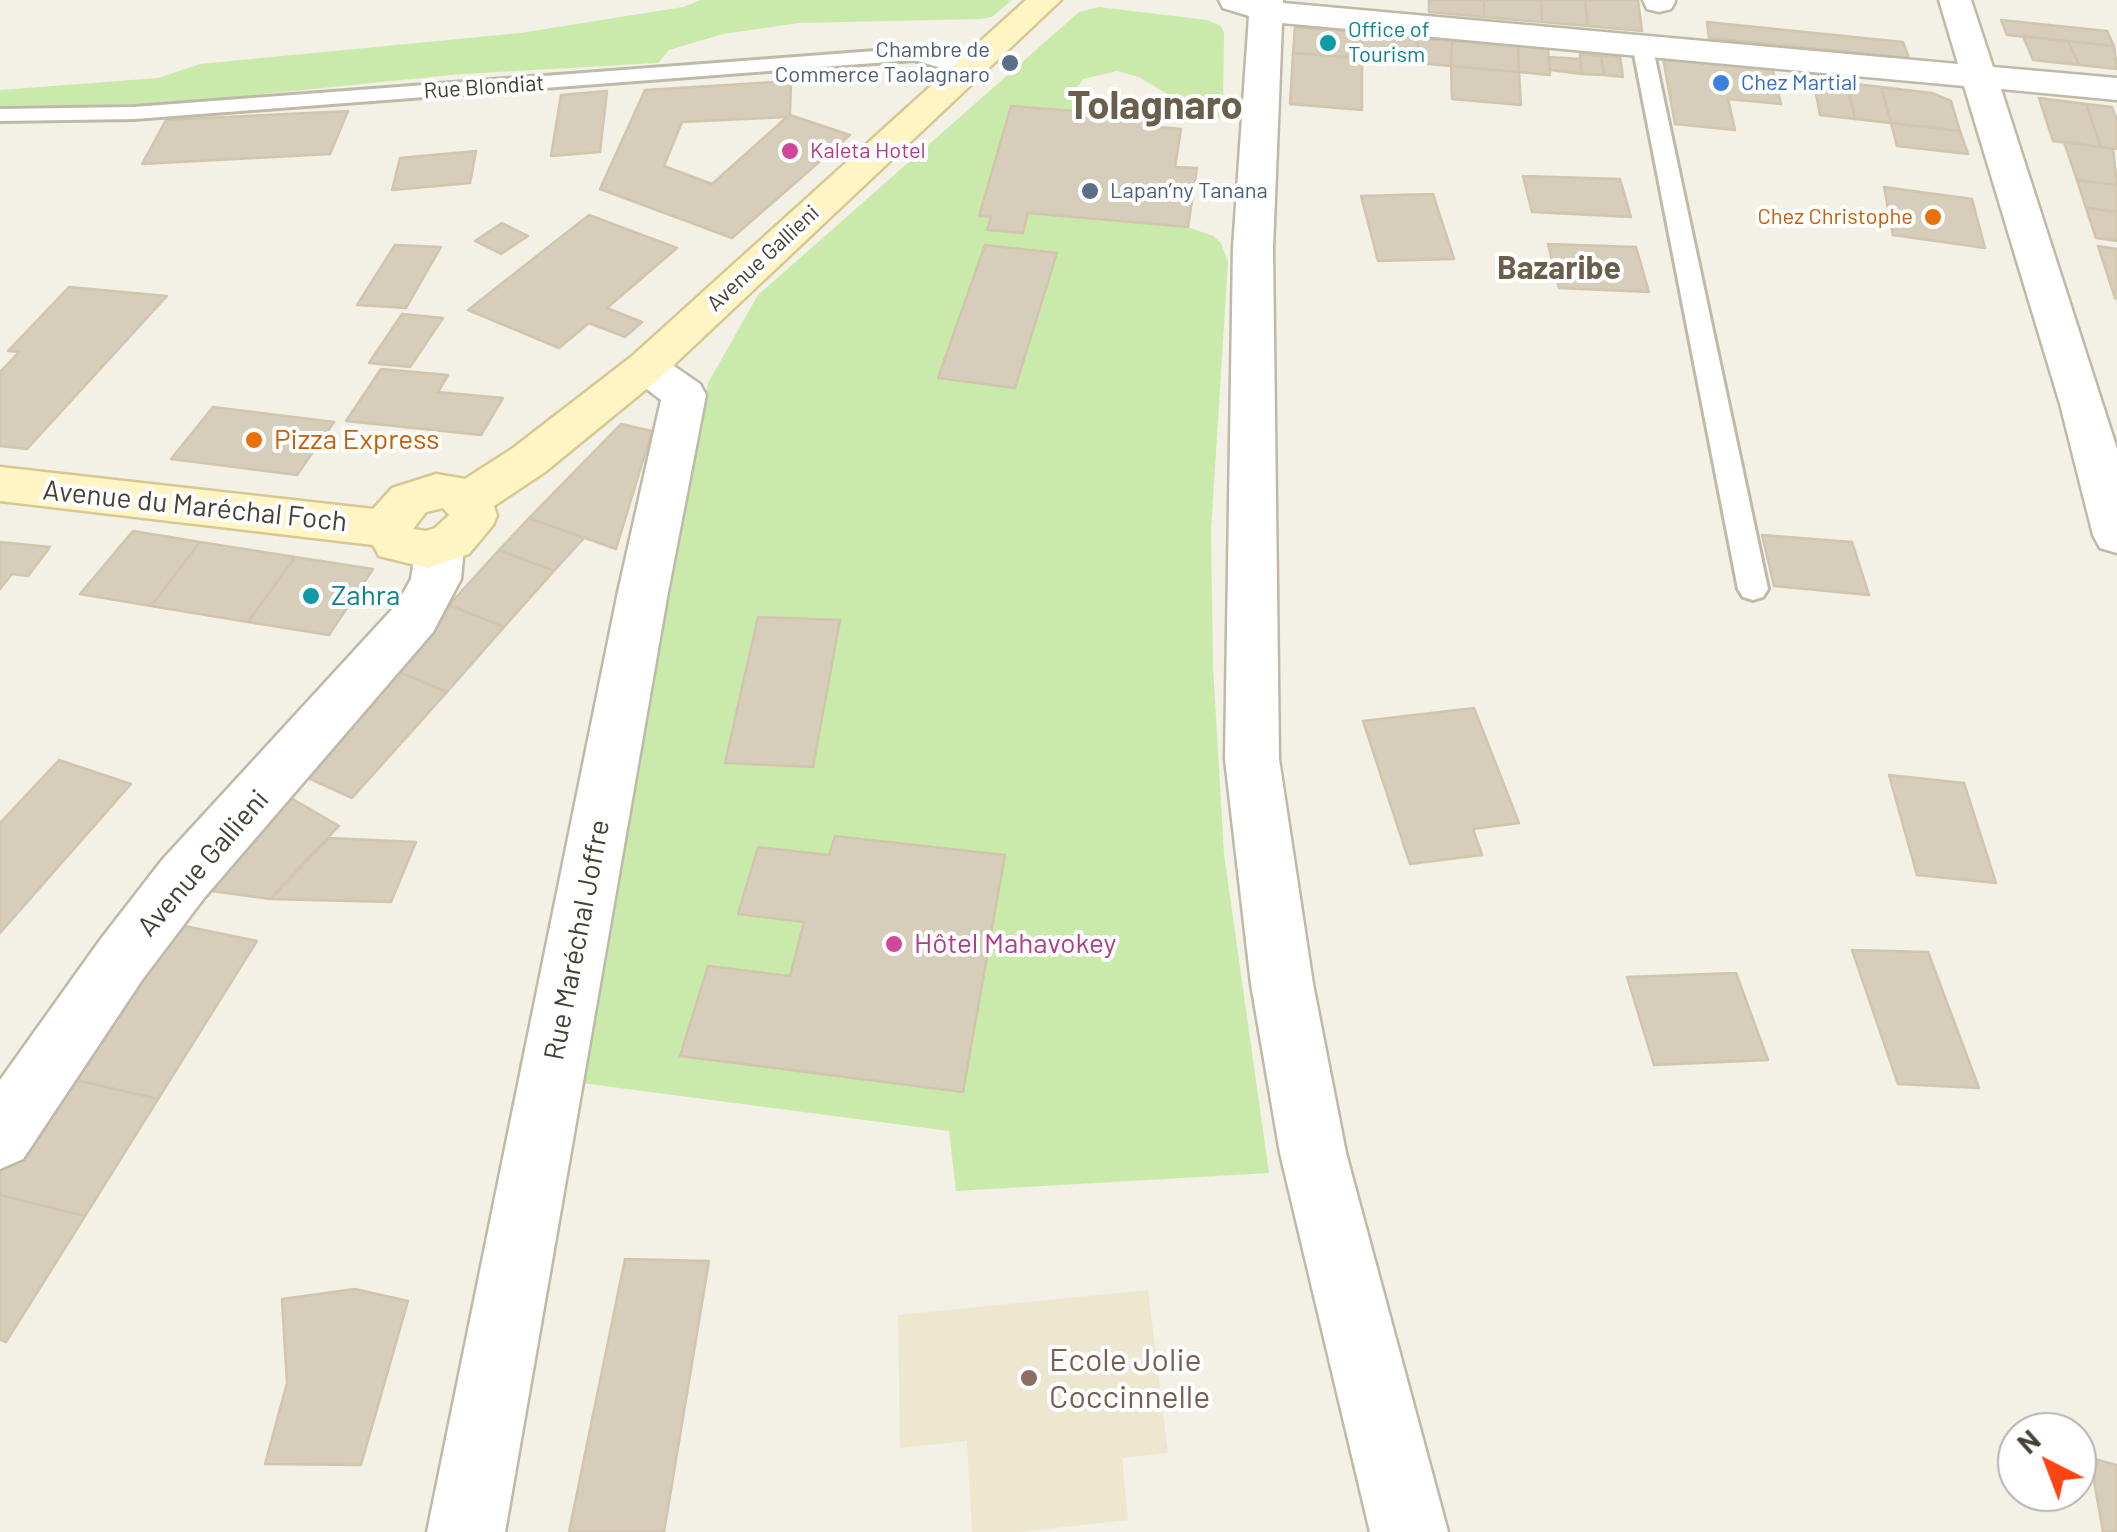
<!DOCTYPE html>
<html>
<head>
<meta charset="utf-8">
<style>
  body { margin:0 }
  #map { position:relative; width:2117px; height:1532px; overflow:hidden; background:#f3f0e5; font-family:Barlow,sans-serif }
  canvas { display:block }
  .north { position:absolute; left:1997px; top:1412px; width:100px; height:100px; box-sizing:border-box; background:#fff; border:2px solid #b5b3ae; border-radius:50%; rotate:318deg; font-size:28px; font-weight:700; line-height:40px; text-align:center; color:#464035 }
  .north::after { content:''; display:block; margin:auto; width:35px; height:45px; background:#ff4311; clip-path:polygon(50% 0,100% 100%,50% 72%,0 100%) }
</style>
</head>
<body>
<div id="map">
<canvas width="2117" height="1532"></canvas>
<div class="north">N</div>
</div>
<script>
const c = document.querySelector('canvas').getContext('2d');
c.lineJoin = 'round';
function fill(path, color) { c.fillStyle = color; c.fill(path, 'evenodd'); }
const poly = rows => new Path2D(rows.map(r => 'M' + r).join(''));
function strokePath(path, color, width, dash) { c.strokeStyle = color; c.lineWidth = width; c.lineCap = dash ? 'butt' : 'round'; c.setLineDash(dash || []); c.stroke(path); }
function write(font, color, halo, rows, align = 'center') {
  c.font = font + ' Barlow,sans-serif'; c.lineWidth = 8; c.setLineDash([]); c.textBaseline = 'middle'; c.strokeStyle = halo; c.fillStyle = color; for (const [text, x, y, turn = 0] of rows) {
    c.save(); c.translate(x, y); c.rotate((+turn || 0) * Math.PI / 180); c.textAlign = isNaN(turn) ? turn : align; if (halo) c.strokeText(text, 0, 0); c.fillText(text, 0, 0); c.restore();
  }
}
fill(poly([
  [1148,1290,1168,1453,1122,1458,1128,1520,1020,1532,972,1532,967,1441,900,1448,898,1315]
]), '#ede7cf');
fill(poly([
  [701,0,1012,0,992,17,981,19,799,23,723,34,669,50,658,63,462,74,164,104,0,106,0,90,158,78,200,64,520,33,683,7],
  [1099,7,1207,20,1220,25,1224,32,1223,109,1219,118,1202,115,1139,77,1117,71,1083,79,1077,88,1081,112,1012,106,979,215,991,217,988,230,1022,233,1028,213,1188,227,1213,236,1221,243,1228,262,1211,531,1213,666,1224,854,1269,1173,956,1191,949,1131,581,1083,708,383,758,295,1079,12]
]), '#caeaac');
const building = poly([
  [1429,0,1484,0,1484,17,1429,12,1429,0],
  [1484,0,1541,0,1542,22,1484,17,1484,0],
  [1541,0,1585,0,1588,26,1542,22,1541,0],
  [1585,0,1638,0,1642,31,1588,26,1585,0],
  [2001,20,2107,31,2114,46,2007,35,2001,20],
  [1707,22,1903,42,1909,58,1709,38,1707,22],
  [1295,27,1363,32,1362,58,1293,53,1295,27],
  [1363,32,1418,38,1417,63,1362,58,1363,32],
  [2023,36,2068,41,2079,65,2033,60,2023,36],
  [1418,38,1452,41,1451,66,1417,63,1418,38],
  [1452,41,1518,46,1519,72,1451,66,1452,41],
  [2068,41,2114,46,2117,69,2079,65,2068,41],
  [1518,46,1548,49,1550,75,1519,72,1518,46],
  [1293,53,1362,58,1362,110,1290,104,1293,53],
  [1580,54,1601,56,1604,75,1582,74,1580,54],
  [1601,56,1620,57,1623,77,1604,75,1601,56],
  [1549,57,1580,59,1582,74,1550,70,1549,57],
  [1663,58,1772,67,1781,104,1728,99,1735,130,1675,124,1663,58],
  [1451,66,1519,72,1521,105,1452,99,1451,66],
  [1812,74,1845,77,1855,119,1820,115,1812,74],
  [791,81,790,115,850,135,732,238,600,189,645,90,791,81],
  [787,117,712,184,664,166,682,122,787,117],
  [1847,83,1881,87,1891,123,1855,119,1847,83],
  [1881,87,1932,93,1951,101,1960,131,1891,123,1881,87],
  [607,91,600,152,551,156,561,95,607,91],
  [2039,98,2086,104,2101,147,2053,141,2039,98],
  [2086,104,2112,107,2117,120,2117,149,2101,147,2086,104],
  [1011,106,1150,117,1148,126,1181,129,1175,167,1197,168,1188,227,1028,213,1023,233,987,230,991,217,979,216,1011,106],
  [348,111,330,154,142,164,166,120,348,111],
  [1891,123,1960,131,1968,154,1897,146,1891,123],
  [2064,142,2113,149,2117,185,2077,180,2064,142],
  [476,151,470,183,392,190,400,158,476,151],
  [1523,176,1620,179,1631,217,1532,212,1523,176],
  [2077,180,2117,185,2117,212,2086,208,2077,180],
  [1884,187,1972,199,1985,248,1893,235,1884,187],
  [1433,194,1454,259,1378,261,1361,196,1433,194],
  [2086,208,2117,212,2117,241,2096,238,2086,208],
  [589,215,677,248,607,308,642,322,625,337,589,323,559,348,468,310,589,215],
  [502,223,528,236,501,254,475,241,502,223],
  [1548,244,1636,247,1649,292,1559,288,1548,244],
  [395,245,441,247,406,308,357,305,395,245],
  [985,245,1057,253,1015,388,938,378,985,245],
  [2098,246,2117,249,2117,299,2115,298,2098,246],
  [69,287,167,296,27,449,0,446,0,372,19,352,8,351,69,287],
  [402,314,443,318,410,367,369,363,402,314],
  [381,369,448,375,438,392,503,398,481,435,346,421,381,369],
  [213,407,334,422,297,475,171,459,213,407],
  [621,424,652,431,616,549,529,518,621,424],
  [529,518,584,538,554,571,499,550,529,518],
  [133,531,200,542,151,606,80,594,133,531],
  [1762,535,1852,542,1869,595,1774,586,1762,535],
  [0,542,50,547,28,576,12,574,0,589,0,542],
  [200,542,295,557,248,622,151,606,200,542],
  [499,550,554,571,504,627,449,605,499,550],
  [295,557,373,569,329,635,248,622,295,557],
  [449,605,504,627,447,692,389,668,449,605],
  [758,617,840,620,813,767,725,763,758,617],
  [389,668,447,692,352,798,293,771,389,668],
  [1474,708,1519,823,1473,829,1482,855,1410,864,1363,721,1474,708],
  [59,760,131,784,0,933,0,823,59,760],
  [1889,775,1964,783,1996,883,1917,875,1889,775],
  [279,791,339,826,270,899,183,887,279,791],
  [835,836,1005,855,963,1092,680,1056,708,966,790,976,804,922,738,914,758,847,829,855,835,836],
  [329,838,416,842,391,902,270,899,329,838],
  [160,921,257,941,158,1099,55,1075,160,921],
  [1852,950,1928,952,1979,1088,1898,1084,1852,950],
  [1736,973,1768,1060,1654,1065,1627,977,1736,973],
  [55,1075,158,1099,85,1216,0,1195,0,1157,55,1075],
  [0,1195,85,1216,6,1342,0,1340,0,1195],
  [625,1259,709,1261,664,1532,569,1532,625,1259],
  [355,1289,408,1301,361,1465,265,1464,287,1383,282,1299,355,1289],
  [2090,1458,2117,1465,2117,1532,2103,1532,2090,1458]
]);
fill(building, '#d6cdba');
strokePath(building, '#d1c5ad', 2.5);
const lane = poly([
  [1642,38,1652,44,1768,589,1763,597,1753,600,1743,597,1738,589,1632,44,1642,38],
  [915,48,973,65,976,69,966,75,914,60,134,119,0,121,0,109,134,107,915,48]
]);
const street = poly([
  [1219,0,1283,0,1283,3,1958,64,1939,0,1971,0,1993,67,2117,78,2117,100,2001,89,2117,449,2117,553,2100,548,2093,535,2060,404,1964,86,1282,23,1273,248,1279,759,1313,984,1346,1153,1448,1532,1370,1532,1280,1153,1251,984,1225,759,1233,248,1249,16,1223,8,1219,0],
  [1643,0,1675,0,1675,2,1671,9,1659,12,1647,9,1643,0],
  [646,352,661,357,700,384,706,395,668,592,505,1532,427,1532,618,592,661,400,631,377,624,367,631,357,646,352],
  [440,529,457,534,464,547,461,579,433,632,204,898,142,980,23,1159,0,1169,0,1080,100,940,162,860,397,604,411,579,416,547,423,534,440,529]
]);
const secondary = poly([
  [1026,0,1061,0,661,377,545,472,494,506,497,516,493,525,469,554,428,568,379,556,373,545,0,501,0,467,373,509,392,488,436,474,465,479,513,448,631,357,1026,0],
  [443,508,449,515,435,528,426,531,413,529,426,512,443,508]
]);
strokePath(lane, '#bfb9a8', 6);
strokePath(street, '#bfb9a8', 5);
strokePath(secondary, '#d6c893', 5);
fill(lane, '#fff');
fill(street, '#fff');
fill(secondary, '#fff4c4');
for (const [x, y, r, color] of [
  [1328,43,10,"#0f9aa8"],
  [1010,63,10,"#5c6f8a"],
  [1721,83,10,"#3f7fe0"],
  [790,151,10,"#d1479c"],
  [1090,191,10,"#5c6f8a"],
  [1933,217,10,"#e8710a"],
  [254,440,10,"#e8710a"],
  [311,596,10,"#0f9aa8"],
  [894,944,10,"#d1479c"],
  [1029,1378,10,"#8d6e63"]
]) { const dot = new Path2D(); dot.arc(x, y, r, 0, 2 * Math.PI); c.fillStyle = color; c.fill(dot); strokePath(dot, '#fff', 4); }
write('22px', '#0d838f', '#fff', [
  ["Office of",1348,30],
  ["Tourism",1348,55]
], 'left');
write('22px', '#4e5e75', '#fff', [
  ["Chambre de",990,50],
  ["Commerce Taolagnaro",990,75],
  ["Lapan’ny Tanana",1110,191,"left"]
], 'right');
write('22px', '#366cbe', '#fff', [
  ["Chez Martial",1741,83]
], 'left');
write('22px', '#464035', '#fff', [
  ["Rue Blondiat",484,87,-4],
  ["Avenue Gallieni",763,258,-43]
]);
write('22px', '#b23c85', '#fff', [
  ["Kaleta Hotel",810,151]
], 'left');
write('22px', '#c56008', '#fff', [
  ["Chez Christophe",1913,217]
], 'right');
write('28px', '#c56008', '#fff', [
  ["Pizza Express",274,440]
], 'left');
write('28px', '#464035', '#fff', [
  ["Avenue du Maréchal Foch",195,506,6],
  ["Avenue Gallieni",203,863,-49],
  ["Rue Maréchal Joffre",577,940,-79]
]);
write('28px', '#0d838f', '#fff', [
  ["Zahra",331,596]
], 'left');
write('28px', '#b23c85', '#fff', [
  ["Hôtel Mahavokey",914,944]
], 'left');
write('bold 32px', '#6a5f4b', '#fff', [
  ["Bazaribe",1559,268]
]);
write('32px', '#785e54', '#fff', [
  ["Ecole Jolie",1049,1360],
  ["Coccinnelle",1049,1397]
], 'left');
write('bold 40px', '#6a5f4b', '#fff', [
  ["Tolagnaro",1155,106]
]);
</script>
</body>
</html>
